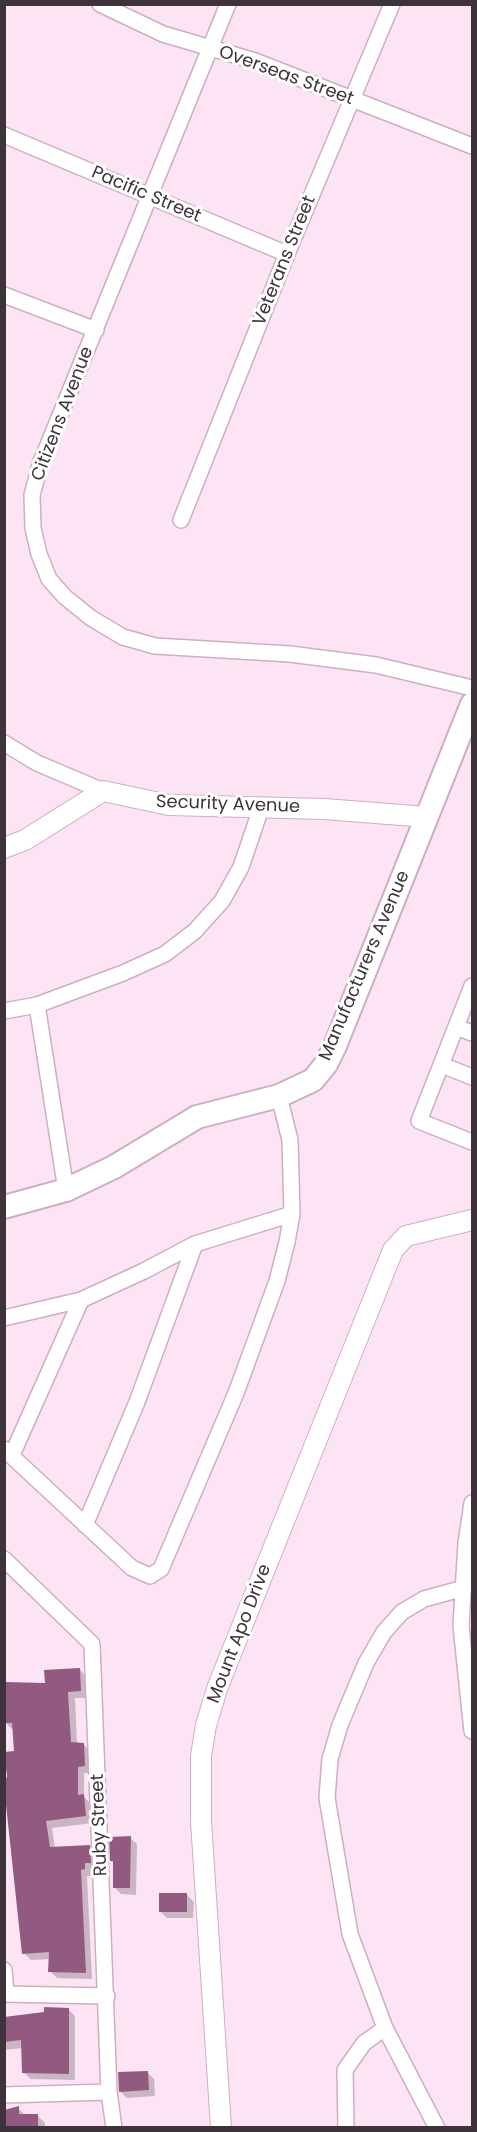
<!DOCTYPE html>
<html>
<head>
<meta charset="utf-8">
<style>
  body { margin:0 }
  #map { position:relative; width:477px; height:2132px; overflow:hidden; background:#fde4f4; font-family:Poppins,sans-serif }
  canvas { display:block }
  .frame { position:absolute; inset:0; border:6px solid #3f333b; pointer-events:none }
</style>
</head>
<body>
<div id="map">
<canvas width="477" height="2132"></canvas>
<div class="frame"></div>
</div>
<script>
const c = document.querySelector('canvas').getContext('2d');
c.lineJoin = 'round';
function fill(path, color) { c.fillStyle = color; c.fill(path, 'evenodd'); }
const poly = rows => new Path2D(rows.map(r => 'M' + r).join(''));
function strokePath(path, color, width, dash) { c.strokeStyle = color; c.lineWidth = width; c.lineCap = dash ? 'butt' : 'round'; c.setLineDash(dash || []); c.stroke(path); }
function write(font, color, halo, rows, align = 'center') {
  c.font = font + ' Poppins,sans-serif'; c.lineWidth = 6; c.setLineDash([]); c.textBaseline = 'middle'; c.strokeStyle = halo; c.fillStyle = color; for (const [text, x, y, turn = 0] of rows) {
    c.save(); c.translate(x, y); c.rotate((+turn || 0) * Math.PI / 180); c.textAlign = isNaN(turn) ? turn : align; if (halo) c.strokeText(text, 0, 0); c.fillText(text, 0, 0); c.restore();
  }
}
fill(poly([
  [80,1670,87,1677,87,1698,75,1698,77,1744,83,1744,91,1751,91,1773,84,1773,84,1797,90,1803,93,1823,52,1828,55,1848,89,1846,96,1854,97,1869,91,1870,92,1876,87,1876,92,1979,57,1978,50,1971,50,1959,31,1960,24,1953,5,1779,9,1777,16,1752,13,1730,6,1723,46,1684],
  [130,1838,137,1844,136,1895,121,1894,115,1888,115,1864,111,1861],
  [187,1895,194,1902,193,1918,167,1918,160,1911],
  [68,2009,75,2016,75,2080,31,2079,23,2072,23,2048,4,2050,4,2018],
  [147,2072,154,2079,155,2096,127,2098,120,2091],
  [18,2108,26,2116,38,2116,45,2123,45,2128,4,2128,4,2112]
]), '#0003');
fill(poly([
  [80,1668,81,1691,68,1692,71,1742,84,1743,85,1766,78,1767,78,1795,84,1794,86,1816,46,1821,50,1847,90,1845,91,1863,85,1863,85,1869,81,1870,86,1973,48,1972,49,1952,22,1954,4,1786,7,1776,4,1752,14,1751,12,1723,4,1723,5,1682,45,1683,44,1670],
  [131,1836,130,1888,113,1888,113,1861,110,1861,109,1837],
  [159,1893,187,1893,187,1912,159,1912],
  [44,2007,69,2008,69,2074,22,2073,21,2040,4,2042,4,2017,44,2012],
  [148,2071,149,2090,119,2092,118,2072],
  [19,2106,19,2114,38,2114,38,2127,4,2127,4,2110]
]), '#935a81');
const minor = poly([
  [100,4,163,34,255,61,472,146],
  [228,4,41,462,32,495,33,528,39,554,49,579,65,597,91,618,123,637,155,646,290,654,376,665,472,688],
  [4,135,287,254],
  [4,295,96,330],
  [181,520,287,254,392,4],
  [4,743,37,763,103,791],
  [472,986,419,1121,472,1142],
  [37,1005,66,1190],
  [4,1011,37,1005,123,973,165,954,195,931,222,901,241,867,261,808],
  [456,1027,472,1033],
  [442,1065,472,1077],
  [4,1318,81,1300,144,1271,195,1244,292,1214],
  [4,1449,132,1568,150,1576,161,1569,236,1393,277,1281,287,1242,292,1214,290,1140,279,1096],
  [12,1455,81,1300],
  [472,1503,466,1543,461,1626,472,1731],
  [85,1525,137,1402,195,1244],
  [4,1559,92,1644,109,2092,114,2128],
  [4,1970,6,1994],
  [4,1994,107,1996],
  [4,2095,109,2092],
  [346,2128,345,2070,364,2043,385,2028],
  [437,2128,385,2028,350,1934,327,1798,330,1759,340,1725,366,1663,384,1632,402,1612,424,1599,464,1588]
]);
const tertiary = poly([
  [4,848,25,840,103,791,169,805,324,809,427,817],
  [221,2128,201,1821,201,1756,206,1725,218,1686,393,1250,406,1236,472,1220]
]);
const secondary = poly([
  [4,1207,66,1190,114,1167,197,1117,279,1096,313,1080,326,1064,335,1046,472,704]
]);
strokePath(minor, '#cdafc2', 18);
strokePath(tertiary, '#cdafc2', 22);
strokePath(secondary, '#cdafc2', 26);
strokePath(minor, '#fff', 15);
strokePath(tertiary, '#fff', 20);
strokePath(secondary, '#fff', 22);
write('18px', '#3f333b', '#fff', [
  ["Overseas Street",286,76,20],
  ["Pacific Street",146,195,23],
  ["Veterans Street",285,261,-68],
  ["Citizens Avenue",63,414,-69],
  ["Security Avenue",228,805,2],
  ["Manufacturers Avenue",365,966,-67],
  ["Mount Apo Drive",240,1634,-69],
  ["Ruby Street",100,1825,-92]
]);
</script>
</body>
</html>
